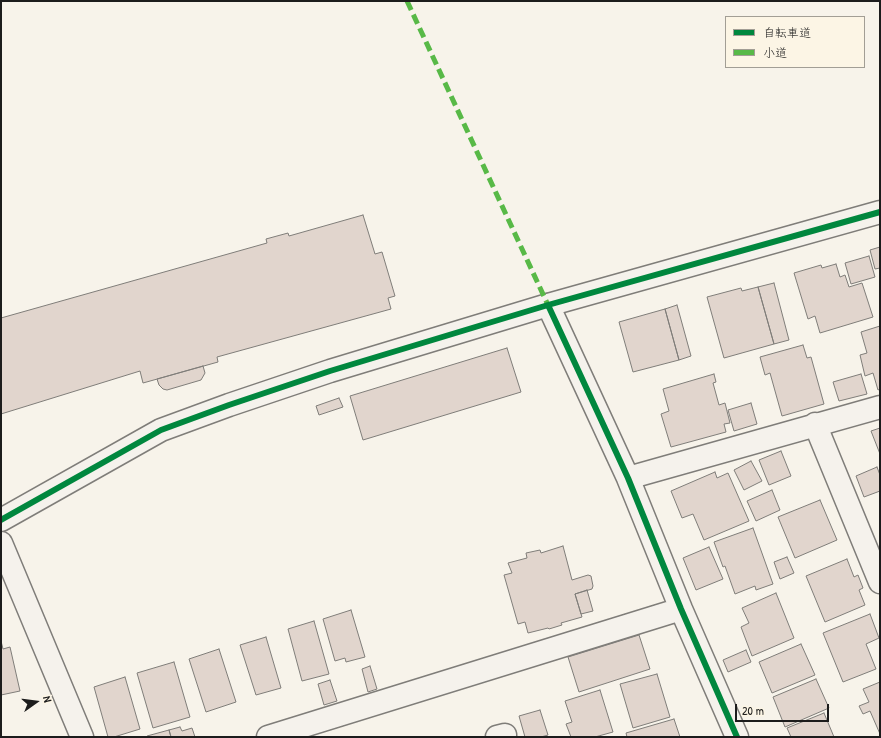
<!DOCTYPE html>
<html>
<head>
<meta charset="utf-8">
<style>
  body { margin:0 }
  #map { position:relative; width:881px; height:738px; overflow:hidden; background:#f7f3ea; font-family:"Patrick Hand","Klee One",sans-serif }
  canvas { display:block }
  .frame { position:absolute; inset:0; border:2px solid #1c1c1c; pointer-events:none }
  .legend { position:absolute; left:725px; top:16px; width:140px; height:52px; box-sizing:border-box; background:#fcf5e5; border:1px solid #a29e95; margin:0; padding:5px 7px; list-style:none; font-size:12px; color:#1c1c1c }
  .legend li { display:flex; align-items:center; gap:8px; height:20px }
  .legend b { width:20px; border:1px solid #a29e95 }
  .north { position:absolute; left:16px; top:682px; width:40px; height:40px; -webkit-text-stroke:3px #fcf5e5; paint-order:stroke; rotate:76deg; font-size:11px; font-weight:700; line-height:16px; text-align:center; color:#1c1c1c }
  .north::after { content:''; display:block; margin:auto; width:14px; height:18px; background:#1c1c1c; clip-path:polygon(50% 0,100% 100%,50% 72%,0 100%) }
  .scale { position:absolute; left:735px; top:704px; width:94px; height:18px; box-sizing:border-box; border:2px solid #1c1c1c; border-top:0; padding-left:5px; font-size:12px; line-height:14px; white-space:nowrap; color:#1c1c1c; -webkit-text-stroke:3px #fcf5e5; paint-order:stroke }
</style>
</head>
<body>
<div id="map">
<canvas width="881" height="738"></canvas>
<div class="frame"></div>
<ul class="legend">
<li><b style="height:5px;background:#00873e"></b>自転車道</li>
<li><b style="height:5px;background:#58b947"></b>小道</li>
</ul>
<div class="north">N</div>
<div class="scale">20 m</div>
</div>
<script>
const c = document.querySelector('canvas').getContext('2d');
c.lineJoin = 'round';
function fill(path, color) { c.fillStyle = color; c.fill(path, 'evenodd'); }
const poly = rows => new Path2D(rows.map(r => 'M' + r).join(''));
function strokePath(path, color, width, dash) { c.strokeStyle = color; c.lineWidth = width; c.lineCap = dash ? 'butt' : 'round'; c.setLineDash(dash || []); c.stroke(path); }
const building = poly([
  [363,215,375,254,382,252,395,296,388,298,391,309,217,357,218,362,143,383,140,371,1,414,1,318,267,243,266,239,288,233,289,236,363,215],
  [880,247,880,268,875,269,870,250,880,247],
  [869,256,875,277,851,284,845,263,869,256],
  [836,264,840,277,845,275,849,287,862,283,873,317,820,333,815,316,808,319,794,273,821,265,822,268,836,264],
  [774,283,789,340,774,344,758,287,774,283],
  [758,287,774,344,724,358,707,297,741,288,742,291,758,287],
  [677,305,691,356,679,360,665,309,677,305],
  [665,309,679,360,633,372,619,322,665,309],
  [880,326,880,389,878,390,873,373,865,376,860,355,867,353,861,332,880,326],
  [803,345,807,358,811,357,824,404,782,416,770,373,765,375,760,357,803,345],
  [507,348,521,392,363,440,350,396,507,348],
  [203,366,205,373,201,380,167,390,163,389,159,385,157,379,203,366],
  [714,374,716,382,713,383,719,405,725,403,730,423,724,424,726,432,671,447,661,414,669,411,663,389,714,374],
  [861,374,867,394,839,401,833,382,861,374],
  [339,398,343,407,319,415,316,406,339,398],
  [751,403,757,424,734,431,728,410,751,403],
  [880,428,880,454,871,431,880,428],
  [781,451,791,476,769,485,759,460,781,451],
  [751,461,762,481,744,490,734,470,751,461],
  [877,467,880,475,880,491,864,497,856,476,877,467],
  [715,472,717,478,728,473,749,521,704,540,693,514,682,518,671,491,715,472],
  [772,490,780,510,756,521,747,501,772,490],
  [820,500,837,540,795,558,778,517,820,500],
  [753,528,773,584,756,590,755,586,735,594,725,566,723,567,714,542,753,528],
  [563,546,572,580,588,575,591,576,593,586,592,589,575,594,582,617,561,623,562,625,549,629,548,628,528,633,525,622,518,624,504,575,512,573,508,563,527,558,526,553,540,550,541,553,563,546],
  [709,547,723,579,696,590,683,558,709,547],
  [787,557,794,573,780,579,774,562,787,557],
  [847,559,854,577,858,575,863,588,859,590,865,605,825,622,806,576,847,559],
  [587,590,593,611,581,614,575,594,587,590],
  [776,593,794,638,752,656,741,627,749,623,742,608,776,593],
  [351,610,365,657,346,662,345,658,335,661,323,619,351,610],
  [870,614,879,638,866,644,876,669,843,682,823,633,870,614],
  [314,621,329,674,302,681,288,629,314,621],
  [639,635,650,669,579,692,568,657,639,635],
  [266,637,281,688,256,695,240,645,266,637],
  [1,641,3,649,10,647,20,691,1,695,1,641],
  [801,644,815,675,772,693,759,662,801,644],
  [219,649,236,702,206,712,189,659,219,649],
  [746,650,751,662,728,672,723,660,746,650],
  [174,662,190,717,153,728,137,673,174,662],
  [370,666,377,689,368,692,362,669,370,666],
  [657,674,670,717,633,728,620,684,657,674],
  [125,677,140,729,114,737,108,737,94,687,125,677],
  [816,679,829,708,785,727,773,697,816,679],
  [330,680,337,701,324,705,318,684,330,680],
  [880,682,880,734,870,711,863,714,859,706,869,702,863,689,880,682],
  [600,690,613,732,595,737,571,737,566,724,572,722,565,701,600,690],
  [540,710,548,735,541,737,525,737,519,716,540,710],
  [824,713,834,737,791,737,787,728,824,713],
  [674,719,680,737,627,737,626,733,674,719],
  [180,727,182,731,192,728,195,737,171,737,169,730,180,727],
  [169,730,171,737,147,737,147,736,169,730]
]);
fill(building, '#e1d5cd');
strokePath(building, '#7f7d79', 1);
const street = poly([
  [548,305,628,478,681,609,737,737],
  [815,424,880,582],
  [628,478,880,407],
  [1,543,82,737],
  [268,737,681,609],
  [497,737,505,735]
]);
const secondary = poly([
  [1,520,161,430,229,405,330,371,548,305,880,212]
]);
strokePath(street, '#7f7d79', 25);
strokePath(secondary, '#7f7d79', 25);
strokePath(street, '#f5f2ec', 22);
strokePath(secondary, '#f5f2ec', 22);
strokePath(poly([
  [407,1,548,305]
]), '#58b947', 5, [10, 5]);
strokePath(poly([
  [548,305,628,478,681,609,737,737],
  [1,520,161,430,229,405,330,371,548,305,880,212]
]), '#00873e', 6);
</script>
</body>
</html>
